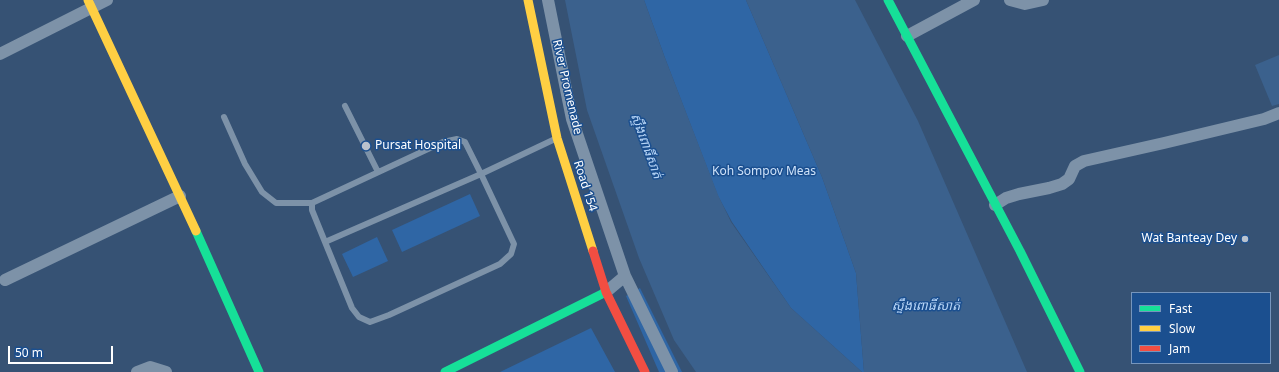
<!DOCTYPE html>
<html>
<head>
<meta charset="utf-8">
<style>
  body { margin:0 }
  #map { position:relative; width:1279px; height:372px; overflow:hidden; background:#365274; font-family:"Noto Sans",sans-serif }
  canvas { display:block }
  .legend { position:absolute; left:1131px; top:292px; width:140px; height:72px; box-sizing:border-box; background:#1b4f8f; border:1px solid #7695bc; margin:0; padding:5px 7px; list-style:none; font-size:12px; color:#fff }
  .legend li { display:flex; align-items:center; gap:8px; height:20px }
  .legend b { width:20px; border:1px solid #7695bc }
  .scale { position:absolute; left:8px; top:346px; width:105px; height:18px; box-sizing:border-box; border:2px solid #fff; border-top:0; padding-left:5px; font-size:12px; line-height:14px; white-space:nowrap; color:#fff; -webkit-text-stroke:3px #1b4f8f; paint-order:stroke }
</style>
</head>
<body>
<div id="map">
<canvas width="1279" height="372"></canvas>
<ul class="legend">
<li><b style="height:5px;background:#16e098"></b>Fast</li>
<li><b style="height:5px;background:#ffcf43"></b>Slow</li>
<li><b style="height:5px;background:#f24e42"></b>Jam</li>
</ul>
<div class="scale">50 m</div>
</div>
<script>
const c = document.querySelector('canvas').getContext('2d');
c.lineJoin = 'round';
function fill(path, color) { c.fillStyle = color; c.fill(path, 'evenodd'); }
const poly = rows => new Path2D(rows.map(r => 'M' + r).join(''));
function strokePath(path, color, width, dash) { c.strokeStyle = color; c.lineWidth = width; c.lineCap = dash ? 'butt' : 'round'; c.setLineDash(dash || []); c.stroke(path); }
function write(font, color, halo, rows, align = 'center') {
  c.font = font + ' "Noto Sans","Noto Sans Khmer",sans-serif'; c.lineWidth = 3; c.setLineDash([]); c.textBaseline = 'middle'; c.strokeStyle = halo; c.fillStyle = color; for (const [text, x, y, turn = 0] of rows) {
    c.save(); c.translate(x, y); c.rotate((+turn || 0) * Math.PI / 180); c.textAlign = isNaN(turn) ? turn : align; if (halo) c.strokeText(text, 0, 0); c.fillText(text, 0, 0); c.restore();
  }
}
fill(poly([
  [644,0,746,0,822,177,856,273,864,372,862,372,791,308,732,222,718,196,665,58],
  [470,194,480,216,402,252,392,230],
  [377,237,388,261,353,277,342,254],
  [640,288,682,372,659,372,626,296],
  [591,328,615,372,500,372]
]), '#2f66a5');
fill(poly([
  [565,0,644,0,665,58,718,195,731,222,791,308,862,372,696,372,674,340,639,258,587,110],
  [746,0,855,0,918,121,1027,372,864,372,856,273,822,177],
  [1279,55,1279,104,1272,106,1255,65]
]), '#3b618d');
strokePath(poly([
  [345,106,378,172],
  [224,117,245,164,262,192,276,203,312,203,443,142,457,139,465,142,481,174,555,139],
  [312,203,312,210,325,242,481,174,514,244,511,254,500,264,389,315,370,322,359,317,352,308,325,242]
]), '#7d92a8', 6);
strokePath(poly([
  [548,0,572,119,625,276,672,372],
  [1010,0,1025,4,1043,0],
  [907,36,974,0],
  [0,54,107,0],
  [995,205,1006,198,1019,194,1049,188,1062,184,1069,179,1075,166,1084,161,1164,143,1264,119,1279,113],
  [5,280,180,196],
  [606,292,625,276],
  [137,372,150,367,166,372]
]), '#7d92a8', 12);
strokePath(poly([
  [888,0,1020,251,1080,372],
  [196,231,259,372],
  [445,372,606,292]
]), '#16e098', 9);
strokePath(poly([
  [88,0,196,231],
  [528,0,557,138,593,251]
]), '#ffcf43', 9);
strokePath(poly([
  [593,251,606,292,645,372]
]), '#f24e42', 9);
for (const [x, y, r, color] of [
  [366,146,5,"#b9c2ce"],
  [1245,239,4,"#b9c2ce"]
]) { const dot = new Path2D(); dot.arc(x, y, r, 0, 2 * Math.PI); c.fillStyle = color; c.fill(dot); strokePath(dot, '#1b4f8f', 1.5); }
write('12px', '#fff', '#1b4f8f', [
  ["River Promenade",567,87,77],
  ["Road 154",585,186,72]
]);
write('12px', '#fff', '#1b4f8f', [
  ["Pursat Hospital",375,146],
  ["Wat Banteay Dey",1237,239,"right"]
], 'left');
write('12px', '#cfe3fa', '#1b4f8f', [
  ["Koh Sompov Meas",764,172]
]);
write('italic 13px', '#b5d3f5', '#1b4f8f', [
  ["ស្ទឹងពោធិ៍សាត់",646,146,70],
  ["ស្ទឹងពោធិ៍សាត់",926,306]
]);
</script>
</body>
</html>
